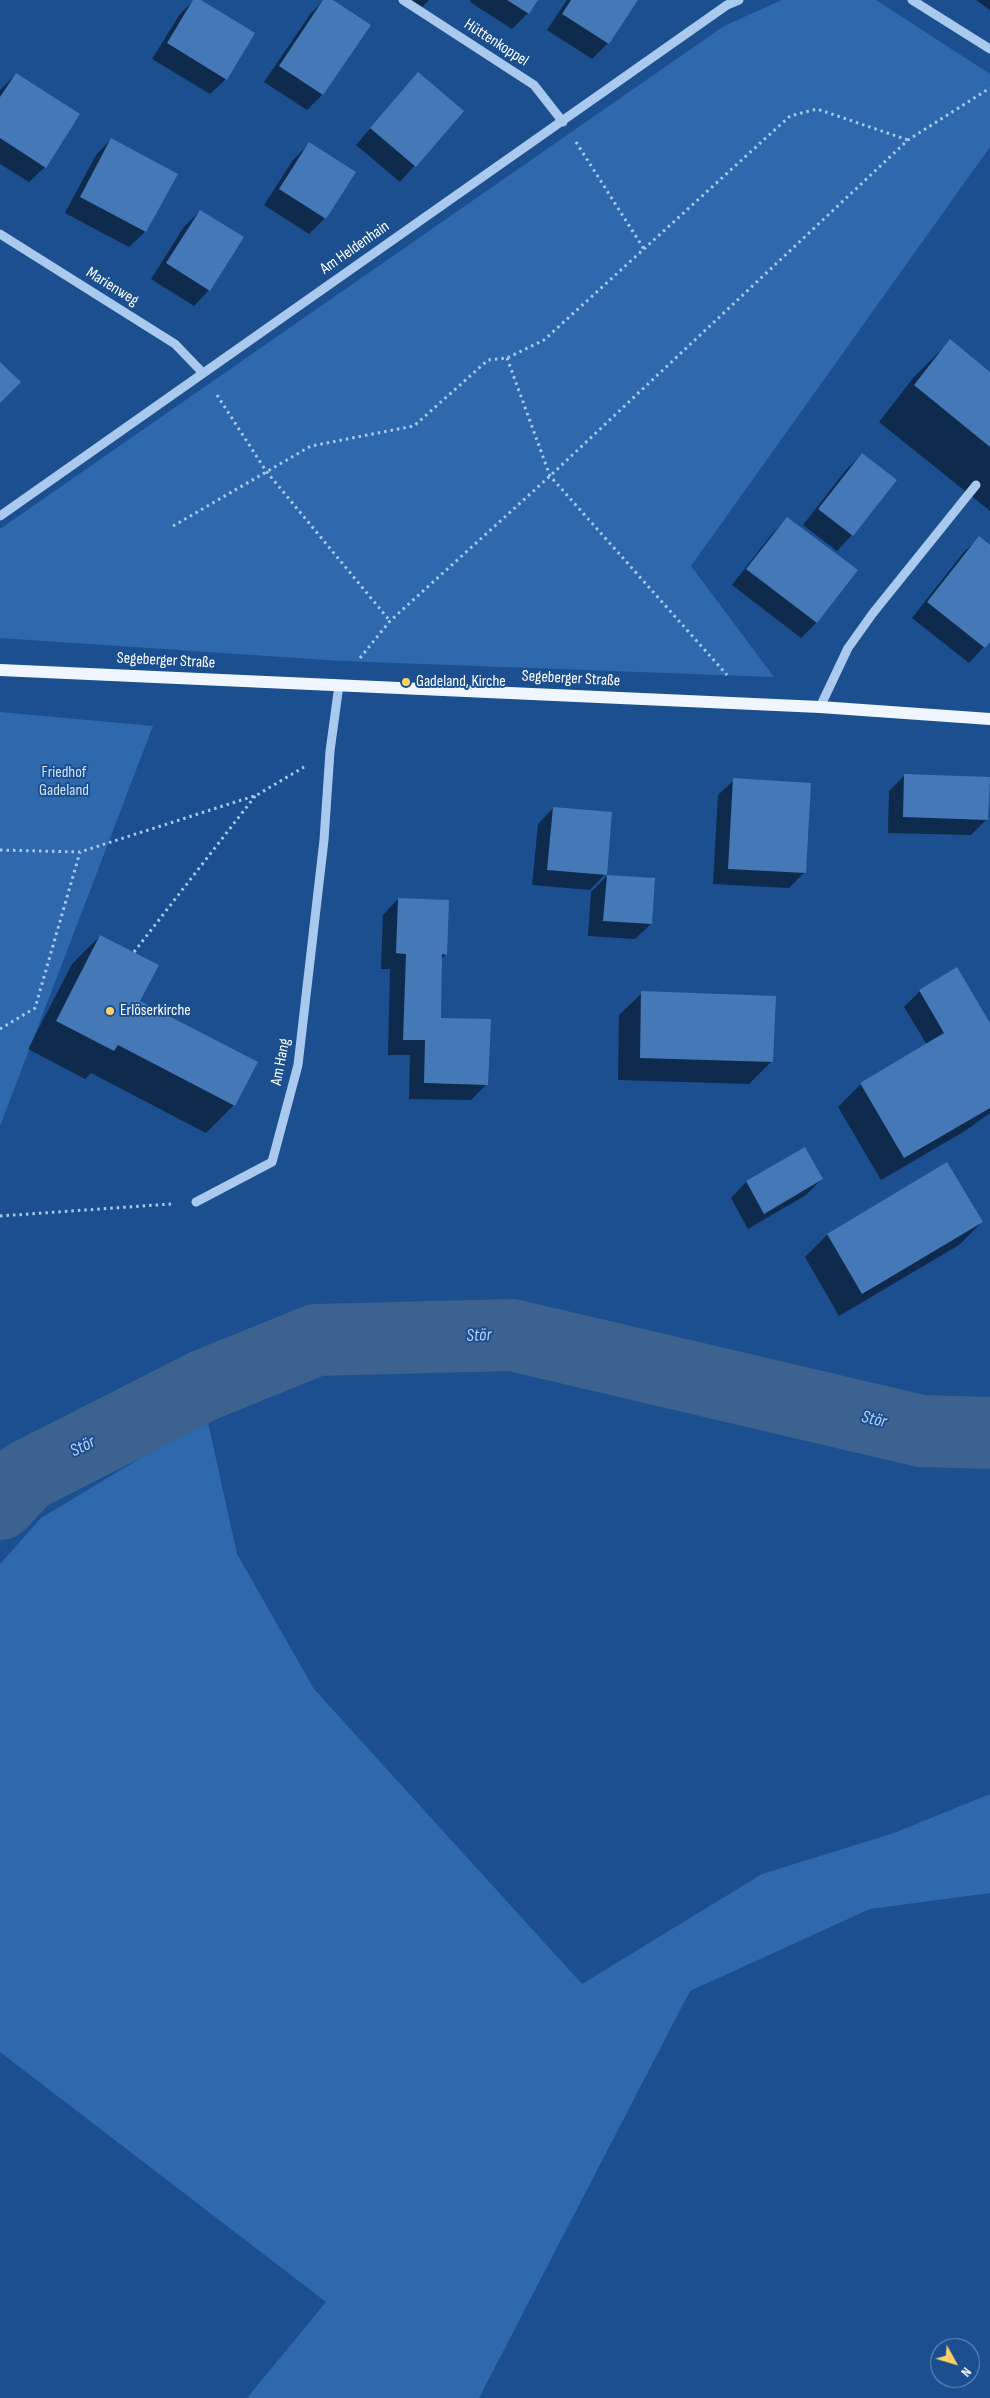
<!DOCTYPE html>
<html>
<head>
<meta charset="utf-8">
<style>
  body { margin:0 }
  #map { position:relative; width:990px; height:2398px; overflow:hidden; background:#1b4f8f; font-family:"Sofia Sans Condensed",sans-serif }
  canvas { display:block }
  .north { position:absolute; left:930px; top:2338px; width:50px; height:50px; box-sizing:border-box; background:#1b4f8f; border:1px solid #7695bc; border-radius:50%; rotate:129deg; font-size:14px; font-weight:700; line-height:20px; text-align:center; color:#fff }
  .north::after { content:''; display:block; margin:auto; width:18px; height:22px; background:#ffd166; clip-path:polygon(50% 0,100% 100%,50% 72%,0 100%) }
</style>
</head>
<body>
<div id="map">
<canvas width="990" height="2398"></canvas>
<div class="north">N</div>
</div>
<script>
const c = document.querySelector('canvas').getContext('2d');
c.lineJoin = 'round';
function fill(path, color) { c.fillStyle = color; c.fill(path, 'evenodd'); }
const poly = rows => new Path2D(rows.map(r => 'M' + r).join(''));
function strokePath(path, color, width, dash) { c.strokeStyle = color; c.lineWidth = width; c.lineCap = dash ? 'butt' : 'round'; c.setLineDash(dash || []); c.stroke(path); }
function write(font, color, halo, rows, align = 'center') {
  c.font = font + ' "Sofia Sans Condensed",sans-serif'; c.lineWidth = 4; c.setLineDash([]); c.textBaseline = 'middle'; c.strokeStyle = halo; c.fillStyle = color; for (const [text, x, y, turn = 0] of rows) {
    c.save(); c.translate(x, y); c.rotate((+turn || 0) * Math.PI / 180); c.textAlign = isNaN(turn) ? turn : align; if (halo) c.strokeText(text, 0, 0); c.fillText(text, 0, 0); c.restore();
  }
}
fill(poly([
  [782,0,876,0,990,74,990,147,691,566,774,677,342,661,0,638,0,529,724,26],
  [0,712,153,726,0,1126],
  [207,1418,237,1554,314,1689,582,1984,762,1874,894,1833,990,1794,990,1893,870,1909,690,1991,479,2398,247,2398,326,2302,0,2052,0,1564,41,1518]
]), '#2e69ad');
fill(poly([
  [194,0,198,0,226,79,210,94,152,59,180,14],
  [324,0,331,0,322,95,307,110,264,82,311,13],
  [409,0,429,0,421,8],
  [471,0,536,0,528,13,512,29,470,2],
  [567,0,636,0,608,43,592,59,547,30],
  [976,0,990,0,990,10],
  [16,74,45,167,29,182,0,164,0,90],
  [403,90,462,111,400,182,356,145],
  [111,139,176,174,145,232,129,247,65,213,96,155],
  [309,144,354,173,325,218,309,234,264,205,293,160],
  [200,211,209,290,194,306,151,279,184,227],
  [950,341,990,373,990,511,879,422,914,377],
  [862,454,852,535,837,551,803,525,846,470],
  [788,518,856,571,816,623,801,638,732,585,772,534],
  [979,538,990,546,990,640,969,663,912,618,963,553],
  [904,776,987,819,971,835,888,833,889,791],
  [734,780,805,872,789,888,713,884,718,795],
  [553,808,605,874,590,890,532,885,538,824],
  [607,876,651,924,635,939,588,936,591,892],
  [398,899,446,954,441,959,439,1019,487,1084,471,1100,409,1099,410,1055,388,1055,390,969,381,969,383,915],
  [100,936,138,1002,234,1105,206,1133,91,1073,85,1079,28,1049,72,964],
  [956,969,990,1025,990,1113,965,1131,881,1180,838,1107,861,1084,927,1045,904,1007,920,991],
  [642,993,772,1061,749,1084,618,1080,619,1015],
  [804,1148,822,1179,806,1195,748,1229,731,1198,746,1182],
  [947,1164,982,1222,959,1245,839,1316,805,1257,827,1235]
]), '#0007');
strokePath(poly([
  [0,1504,26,1476,205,1385,316,1340,512,1335,921,1431,990,1433]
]), '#3c6290', 72);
fill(poly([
  [193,0,201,0,255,33,227,80,167,43],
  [323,0,333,0,371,25,323,95,279,66],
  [507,0,538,0,529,14],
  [571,0,638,0,609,44,562,14],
  [418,72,464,111,416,167,370,128],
  [16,73,80,114,46,168,0,138,0,97],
  [111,138,178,174,146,232,80,197],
  [309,142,356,172,326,219,279,189],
  [200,210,244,237,210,291,166,263],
  [950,339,990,372,990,447,914,385],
  [0,362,21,382,0,403],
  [862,453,897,480,853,536,818,509],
  [787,517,858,570,817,623,746,569],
  [979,536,990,545,990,642,985,648,927,602],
  [904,774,990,777,988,820,903,817],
  [733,778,811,783,806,873,728,869],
  [553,807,612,812,607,875,547,870],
  [607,875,655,878,652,924,603,921],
  [398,898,449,900,447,955,442,954,441,1018,491,1019,488,1085,424,1083,425,1040,403,1040,406,954,396,953],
  [100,935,159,965,140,1001,258,1062,235,1106,118,1045,114,1051,56,1021],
  [957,967,990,1023,990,1108,904,1158,860,1083,944,1033,919,990],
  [641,991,776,996,773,1062,640,1058],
  [805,1147,823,1179,764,1214,746,1181],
  [947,1162,983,1222,862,1294,827,1234]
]), '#4478b7');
strokePath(poly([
  [576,142,644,249],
  [507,358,550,476,727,675],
  [217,395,266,471,390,621],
  [173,526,311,446,414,426,488,360,507,358,544,340,790,116,817,109,908,140],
  [360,658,390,621,550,476,908,140,990,88],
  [0,850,80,852,257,795,304,767],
  [134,952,256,795],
  [0,1029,35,1008,80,852],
  [0,1216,171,1204]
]), '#a9c9ee', 3, [2.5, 4]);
strokePath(poly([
  [403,0,534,85,563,122],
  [912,0,990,49],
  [0,234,175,344,202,372],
  [0,516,727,5,739,0],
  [820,707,848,648,873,613,976,485],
  [196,1202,272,1162,298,1065,324,840,330,751,339,685]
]), '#a9c9ee', 9);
strokePath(poly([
  [0,670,820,707,990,719]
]), '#f0f6ff', 12);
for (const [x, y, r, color] of [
  [406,682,5,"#ffd166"],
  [110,1011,5,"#ffd166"]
]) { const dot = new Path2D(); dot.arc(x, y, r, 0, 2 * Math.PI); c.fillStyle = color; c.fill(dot); strokePath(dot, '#1b4f8f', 2); }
write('16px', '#fff', '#1b4f8f', [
  ["Hüttenkoppel",496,43,33],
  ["Am Heldenhain",355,248,-35],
  ["Marienweg",112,287,32],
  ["Segeberger Straße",166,661,3],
  ["Segeberger Straße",571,679,3],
  ["Am Hang",281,1062,-79]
]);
write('16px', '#fff', '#1b4f8f', [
  ["Gadeland, Kirche",416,682],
  ["Erlöserkirche",120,1011]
], 'left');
write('16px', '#cfe3fa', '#1b4f8f', [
  ["Friedhof",64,773],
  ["Gadeland",64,791]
]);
write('italic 18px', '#b5d3f5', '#1b4f8f', [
  ["Stör",479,1336,-2],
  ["Stör",874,1420,13],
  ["Stör",83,1447,-27]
]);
</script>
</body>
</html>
